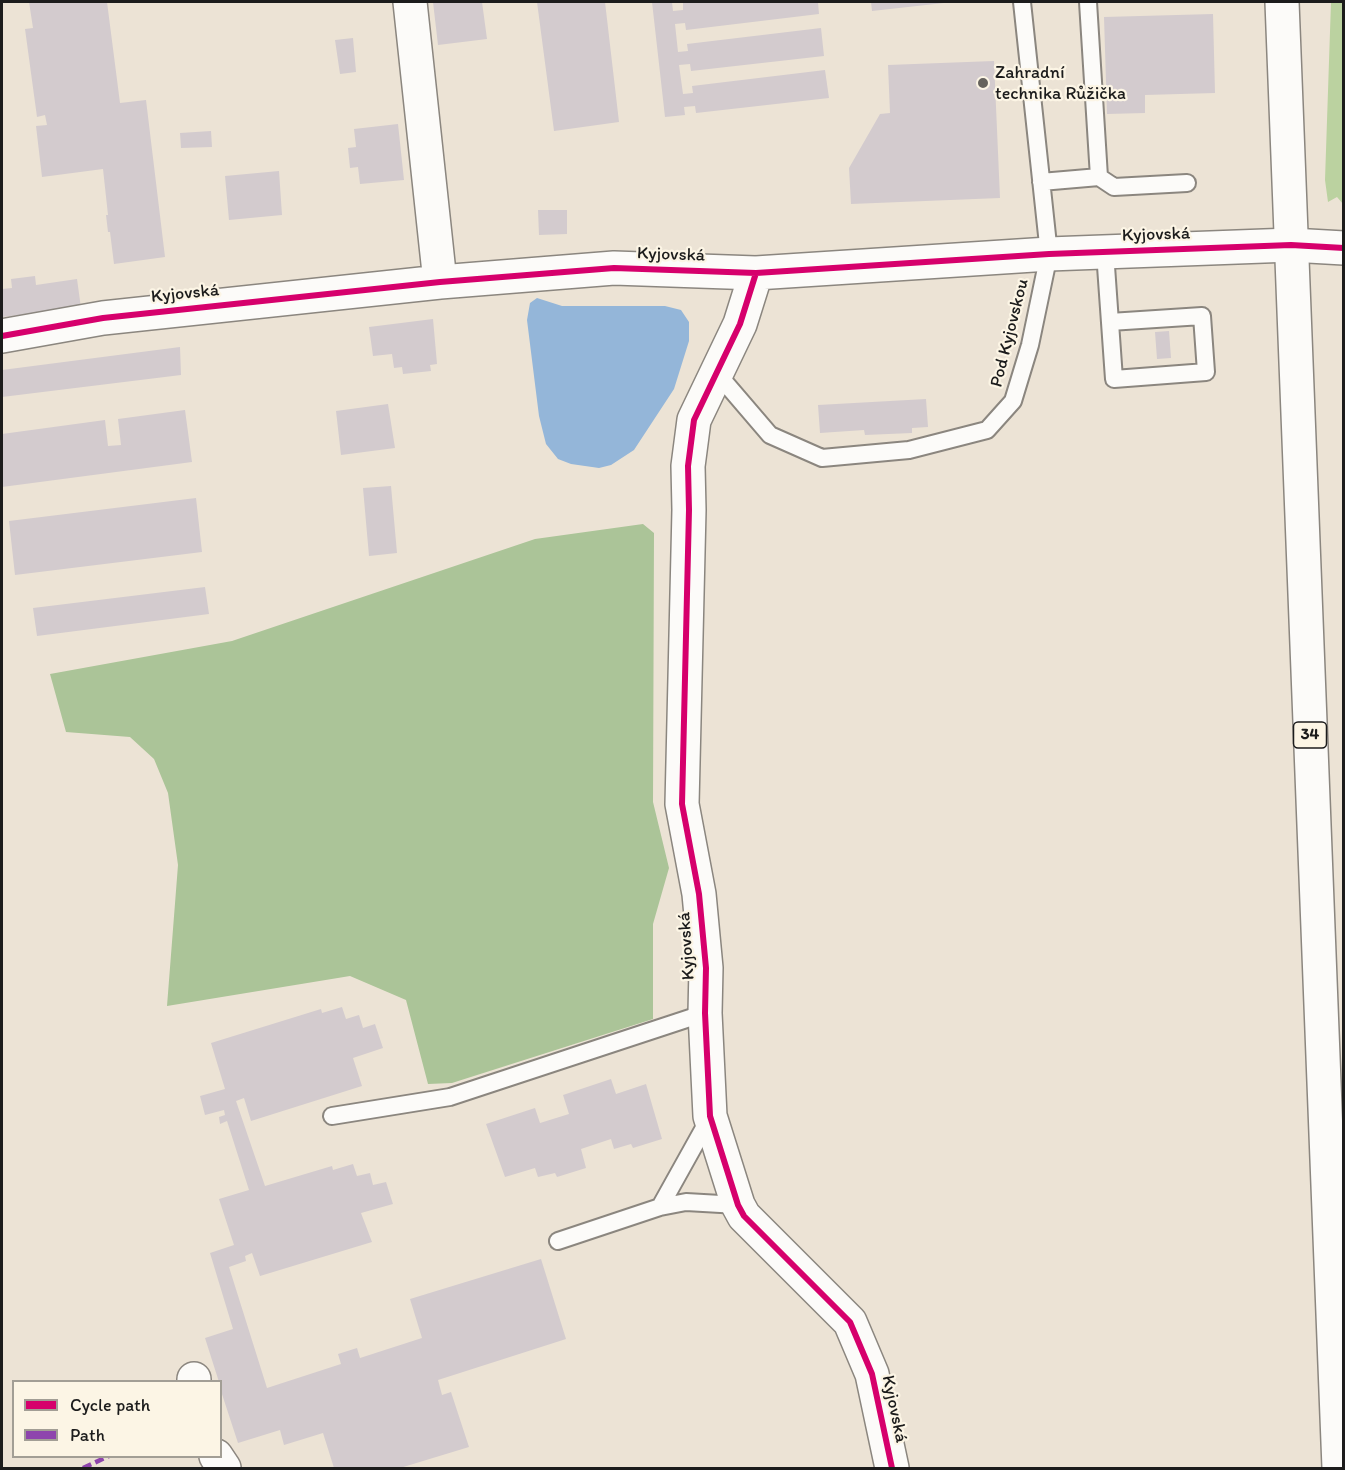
<!DOCTYPE html>
<html>
<head>
<meta charset="utf-8">
<style>
  body { margin:0 }
  #map { position:relative; width:1345px; height:1470px; overflow:hidden; background:#ece3d5; font-family:Itim,sans-serif }
  canvas { display:block }
  .frame { position:absolute; inset:0; border:3px solid #1c1c1c; pointer-events:none }
  .legend { position:absolute; left:12px; top:1380px; width:210px; height:78px; box-sizing:border-box; background:#fcf5e5; border:2px solid #a29e95; margin:0; padding:8px 10px; list-style:none; font-size:18px; color:#1c1c1c }
  .legend li { display:flex; align-items:center; gap:12px; height:30px }
  .legend b { width:30px; border:2px solid #a29e95 }
</style>
</head>
<body>
<div id="map">
<canvas width="1345" height="1470"></canvas>
<div class="frame"></div>
<ul class="legend">
<li><b style="height:8px;background:#d6006c"></b>Cycle path</li>
<li><b style="height:8px;background:#8e44ad"></b>Path</li>
</ul>
</div>
<script>
const c = document.querySelector('canvas').getContext('2d');
c.lineJoin = 'round';
function fill(path, color) { c.fillStyle = color; c.fill(path, 'evenodd'); }
const poly = rows => new Path2D(rows.map(r => 'M' + r).join(''));
function strokePath(path, color, width, dash) { c.strokeStyle = color; c.lineWidth = width; c.lineCap = dash ? 'butt' : 'round'; c.setLineDash(dash || []); c.stroke(path); }
function write(font, color, halo, rows, align = 'center') {
  c.font = font + ' Itim,sans-serif'; c.lineWidth = 4.5; c.setLineDash([]); c.textBaseline = 'middle'; c.strokeStyle = halo; c.fillStyle = color; for (const [text, x, y, turn = 0] of rows) {
    c.save(); c.translate(x, y); c.rotate((+turn || 0) * Math.PI / 180); c.textAlign = isNaN(turn) ? turn : align; if (halo) c.strokeText(text, 0, 0); c.fillText(text, 0, 0); c.restore();
  }
}
fill(poly([
  [1331,2,1343,2,1343,204,1337,197,1328,202,1325,180]
]), '#bbd2a0');
fill(poly([
  [643,524,654,533,653,802,669,868,653,924,653,1019,452,1083,428,1084,406,1000,350,976,167,1006,178,865,168,793,154,759,130,737,66,732,50,674,232,641,535,539]
]), '#abc498');
fill(poly([
  [537,298,562,306,665,306,681,310,689,322,689,341,674,389,634,450,611,465,599,468,571,464,558,459,546,444,539,416,527,320,530,303]
]), '#94b6d9');
fill(poly([
  [29,2,107,2,120,103,146,100,165,257,114,264,110,232,108,232,106,215,108,215,103,169,42,177,36,126,47,125,45,115,37,117,25,29,33,28],
  [433,2,482,2,487,39,438,45],
  [537,2,605,2,619,122,554,131],
  [652,2,672,2,673,11,683,10,683,2,818,2,819,14,686,30,685,23,675,24,678,52,688,51,687,44,821,28,824,56,691,71,690,64,679,65,683,94,693,93,692,86,825,70,829,98,696,113,695,106,684,107,685,115,665,117],
  [871,2,944,2,944,3,872,11],
  [1213,14,1215,93,1145,95,1145,113,1107,114,1104,17],
  [353,38,356,72,340,74,335,40],
  [994,61,1000,198,851,204,849,168,880,114,890,113,888,65],
  [398,124,404,180,360,184,358,167,350,168,348,148,356,147,354,129],
  [211,131,212,147,181,148,180,133],
  [279,171,282,215,229,220,225,176],
  [538,210,567,210,567,234,539,235],
  [35,276,36,285,77,279,81,308,2,317,2,289,12,288,11,279],
  [433,319,437,364,430,365,431,371,403,374,402,367,394,368,392,354,373,356,369,327],
  [1169,331,1171,358,1157,359,1155,332],
  [180,347,181,375,2,397,2,370],
  [926,399,928,427,912,428,912,433,865,435,864,430,820,433,818,405],
  [388,404,395,448,341,455,336,411],
  [185,410,192,462,2,487,2,434,105,420,108,446,121,445,118,419],
  [391,486,397,553,369,556,363,488],
  [196,498,202,552,15,575,9,521],
  [205,587,209,614,37,636,33,608],
  [342,1007,346,1019,359,1015,363,1028,375,1024,383,1048,353,1058,362,1086,251,1121,244,1098,236,1101,265,1186,332,1166,333,1170,353,1164,357,1176,370,1173,373,1185,386,1182,393,1204,361,1213,372,1242,260,1276,252,1253,245,1256,246,1261,229,1267,267,1388,341,1364,338,1354,357,1348,360,1358,422,1338,410,1299,541,1259,566,1339,438,1380,442,1395,451,1392,469,1447,400,1468,334,1468,323,1433,284,1445,280,1430,238,1443,220,1388,220,1382,219,1382,205,1338,233,1329,210,1253,234,1245,219,1199,249,1190,227,1121,220,1124,219,1117,225,1115,224,1110,205,1115,200,1096,225,1089,211,1043,321,1009,322,1013],
  [611,1079,616,1094,646,1084,662,1139,633,1148,631,1144,614,1149,611,1139,581,1149,586,1168,557,1177,555,1173,538,1177,535,1168,505,1177,486,1124,535,1108,540,1123,569,1114,563,1095]
]), '#d3cbce');
const lane = poly([
  [1088,2,1099,177],
  [1041,182,1099,177,1114,187,1187,183],
  [1105,252,1114,379,1206,372,1202,316,1110,322],
  [716,372,770,435,822,458,909,450,987,430,1013,401,1030,345,1049,254,1022,2],
  [332,1116,450,1097,705,1013],
  [660,1207,709,1119],
  [558,1241,660,1207,686,1202,738,1205]
]);
const street = poly([
  [410,2,440,282],
  [756,273,740,324,694,420,688,466,689,510,682,804,699,894,706,968,705,1013,710,1116,738,1205,744,1216,850,1322,872,1374,892,1468],
  [2,336,103,318,440,282,614,268,756,273,1049,254,1291,245,1344,248],
  [194,1379,194,1382],
  [216,1456,224,1468]
]);
const primary = poly([
  [1282,2,1339,1468]
]);
strokePath(lane, '#8b867f', 20);
strokePath(street, '#8b867f', 36);
strokePath(primary, '#8b867f', 36);
strokePath(lane, '#fcfbf9', 16);
strokePath(street, '#fcfbf9', 33);
strokePath(primary, '#fcfbf9', 33);
strokePath(poly([
  [83,1468,109,1456]
]), '#8e44ad', 4.5, [9, 4.5]);
strokePath(poly([
  [756,273,740,324,694,420,688,466,689,510,682,804,699,894,706,968,705,1013,710,1116,738,1205,744,1216,850,1322,872,1374,892,1468],
  [2,336,103,318,440,282,614,268,756,273,1049,254,1291,245,1344,248]
]), '#d6006c', 6);
for (const [x, y, r, color] of [
  [983,83,6,"#65625d"]
]) { const dot = new Path2D(); dot.arc(x, y, r, 0, 2 * Math.PI); c.fillStyle = color; c.fill(dot); strokePath(dot, '#fcf5e5', 2); }
for (const [x, y, w] of [
  [1310,735,33]
]) { const box = new Path2D(); box.roundRect(x - w / 2, y - 13, w, 26, 4.5); c.fillStyle = '#fcf5e5'; c.fill(box); strokePath(box, '#1c1c1c', 1.5); }
write('bold 16px', '#1c1c1c', null, [
  ["34",1310,735]
]);
write('18px', '#1c1c1c', '#fcf5e5', [
  ["Zahradní",995,73],
  ["technika Růžička",995,94]
], 'left');
write('18px', '#1c1c1c', '#fcf5e5', [
  ["Kyjovská",1156,235,-2],
  ["Kyjovská",671,255,2],
  ["Kyjovská",185,294,-6],
  ["Pod Kyjovskou",1010,333,-76],
  ["Kyjovská",687,946,-94],
  ["Kyjovská",894,1409,78]
]);
</script>
</body>
</html>
